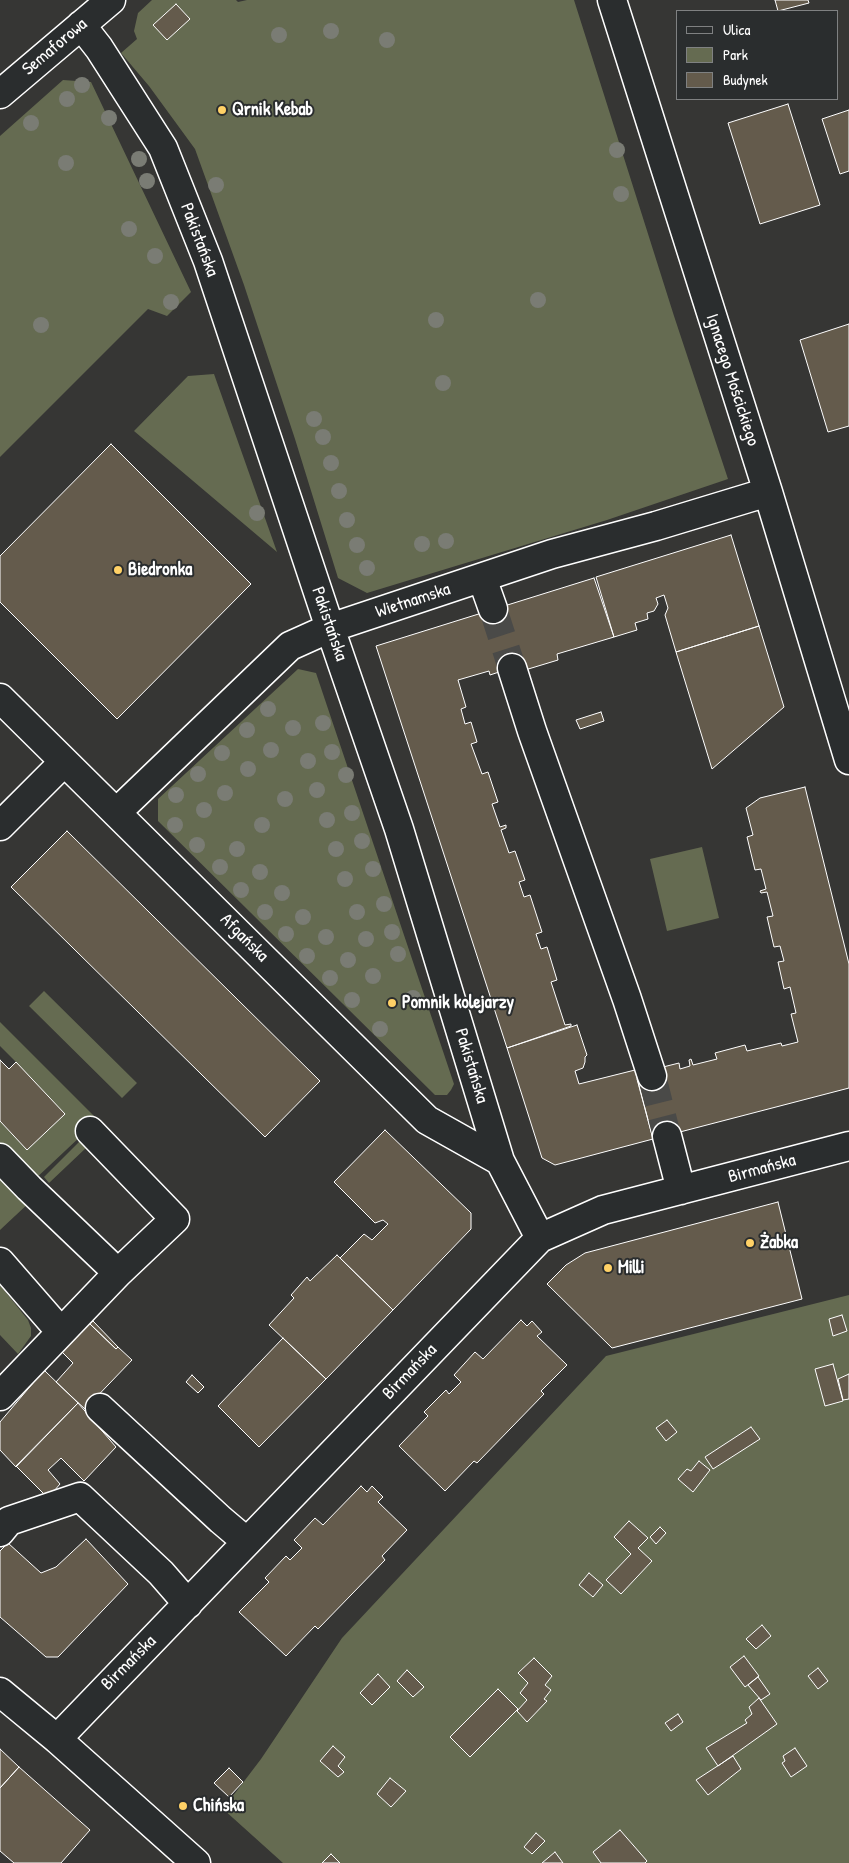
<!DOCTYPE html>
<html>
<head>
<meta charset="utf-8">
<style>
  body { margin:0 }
  #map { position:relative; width:849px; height:1863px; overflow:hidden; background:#363634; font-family:"Patrick Hand",sans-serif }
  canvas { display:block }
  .legend { position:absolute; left:676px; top:10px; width:162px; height:90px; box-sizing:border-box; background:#2a2d2e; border:1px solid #7f8182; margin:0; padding:6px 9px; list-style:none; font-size:15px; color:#fff }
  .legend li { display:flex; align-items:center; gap:10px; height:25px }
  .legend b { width:25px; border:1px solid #7f8182 }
</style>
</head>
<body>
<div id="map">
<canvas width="849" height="1863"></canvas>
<ul class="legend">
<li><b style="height:6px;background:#2a2d2e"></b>Ulica</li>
<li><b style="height:14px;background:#656b51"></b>Park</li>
<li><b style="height:14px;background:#645b4c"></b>Budynek</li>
</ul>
</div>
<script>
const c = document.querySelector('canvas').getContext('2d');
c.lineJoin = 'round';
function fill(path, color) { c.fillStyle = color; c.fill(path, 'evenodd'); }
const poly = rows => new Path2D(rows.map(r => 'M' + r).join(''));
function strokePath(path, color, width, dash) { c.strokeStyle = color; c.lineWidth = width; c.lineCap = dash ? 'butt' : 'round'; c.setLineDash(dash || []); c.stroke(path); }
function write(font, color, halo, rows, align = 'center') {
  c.font = font + ' "Patrick Hand",sans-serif'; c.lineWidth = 4; c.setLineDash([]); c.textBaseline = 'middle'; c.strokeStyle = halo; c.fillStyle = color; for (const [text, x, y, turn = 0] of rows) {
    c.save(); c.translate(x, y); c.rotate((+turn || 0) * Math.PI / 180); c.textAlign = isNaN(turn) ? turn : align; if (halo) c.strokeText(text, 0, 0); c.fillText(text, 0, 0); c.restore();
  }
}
fill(poly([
  [152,0,236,0,238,2,247,0,574,0,674,316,728,479,607,520,367,593,338,578,295,439,244,285,195,149,149,86,121,53,137,39,134,31,138,13],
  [63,80,91,82,191,292,167,316,148,309,0,457,0,136],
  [214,374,277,552,134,431,188,376],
  [298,669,316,673,454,1084,451,1090,447,1095,435,1095,158,821,158,799],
  [702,847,719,918,667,931,650,859],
  [44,991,137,1083,122,1098,29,1006],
  [0,1022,98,1120,33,1181,0,1144,0,1121,27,1150,16,1062,0,1046],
  [81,1140,87,1147,49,1183,44,1177],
  [0,1169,31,1201,0,1230],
  [0,1285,28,1320,31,1328,31,1336,18,1354,0,1335],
  [849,1295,849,1863,283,1863,223,1809,261,1759,342,1638,606,1356]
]), '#656b51');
const building = poly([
  [775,0,808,0,809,3,778,11,775,0],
  [176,4,190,19,167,40,153,25,176,4],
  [788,104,820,205,760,224,728,123,788,104],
  [849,110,849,171,840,174,822,119,849,110],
  [849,324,849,426,828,432,800,340,849,324],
  [111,444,251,584,117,719,0,602,0,556,111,444],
  [731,535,759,626,676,652,665,615,668,608,664,595,656,598,658,604,654,611,647,613,648,619,635,623,637,630,614,637,596,577,731,535],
  [594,578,614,637,557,654,558,660,525,670,523,664,490,675,489,671,458,680,466,707,461,709,465,724,471,722,477,742,471,744,482,774,488,772,498,802,492,804,500,827,506,825,506,828,501,830,509,853,515,851,525,880,519,882,524,897,530,895,542,932,536,934,541,949,547,947,557,980,551,982,565,1025,571,1024,571,1026,507,1048,376,646,594,578],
  [759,626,784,707,712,769,676,652,759,626],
  [601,712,604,721,580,729,576,720,601,712],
  [805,787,849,964,849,1088,653,1139,637,1079,665,1073,663,1067,679,1063,680,1069,690,1066,689,1060,691,1059,693,1065,717,1059,715,1053,745,1045,747,1051,781,1043,782,1046,798,1042,791,1014,796,1013,790,987,784,989,778,962,784,961,780,946,774,947,767,917,773,916,767,892,761,893,760,891,766,889,761,869,755,870,747,837,753,835,746,808,760,798,805,787],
  [67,831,320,1081,265,1137,11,887,67,831],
  [577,1025,587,1055,585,1057,585,1062,583,1068,575,1071,579,1084,635,1070,653,1139,555,1165,542,1158,507,1048,577,1025],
  [0,1060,9,1069,16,1062,65,1114,27,1150,0,1121,0,1060],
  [385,1130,471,1213,471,1229,393,1310,340,1258,364,1234,372,1240,388,1224,383,1220,375,1223,334,1182,385,1130],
  [778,1202,802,1299,612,1348,547,1284,566,1265,585,1253,778,1202],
  [337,1255,393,1310,326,1379,269,1325,294,1298,291,1295,307,1277,310,1281,337,1255],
  [842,1315,847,1331,833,1336,829,1319,842,1315],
  [92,1320,93,1321,90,1324,116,1349,118,1347,132,1360,85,1409,56,1382,73,1363,61,1351,92,1320],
  [521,1320,527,1326,532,1321,542,1332,537,1336,567,1365,541,1391,544,1394,477,1463,474,1461,445,1491,399,1446,428,1416,424,1412,446,1390,449,1394,461,1382,454,1375,475,1352,483,1359,521,1320],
  [93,1321,118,1347,116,1349,90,1324,93,1321],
  [283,1338,326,1379,259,1447,218,1406,283,1338],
  [833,1364,843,1401,825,1406,815,1369,833,1364],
  [44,1370,78,1403,16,1467,0,1450,0,1422,44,1370],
  [849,1374,849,1399,843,1400,838,1379,849,1374],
  [192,1375,204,1387,198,1393,186,1382,192,1375],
  [78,1403,116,1447,84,1481,61,1458,48,1470,60,1484,48,1498,16,1466,78,1403],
  [667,1420,677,1432,666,1441,656,1428,667,1420],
  [751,1427,760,1439,713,1469,705,1457,751,1427],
  [699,1461,710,1470,693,1492,678,1479,687,1469,691,1471,699,1461],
  [361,1486,367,1492,372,1486,383,1497,378,1502,407,1530,382,1556,385,1560,318,1629,315,1626,286,1656,239,1612,269,1582,265,1578,286,1556,290,1560,302,1548,294,1540,315,1518,323,1525,361,1486],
  [629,1521,648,1538,638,1548,652,1561,621,1594,606,1580,631,1554,614,1537,629,1521],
  [660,1527,666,1533,656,1544,650,1537,660,1527],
  [86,1539,128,1584,58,1657,46,1657,0,1617,0,1551,8,1543,41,1573,56,1567,86,1539],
  [589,1573,603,1585,593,1597,579,1585,589,1573],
  [762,1625,771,1636,756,1649,746,1639,762,1625],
  [744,1656,759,1676,745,1687,730,1667,744,1656],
  [534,1658,552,1676,545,1685,551,1690,544,1699,547,1701,527,1722,517,1711,527,1700,520,1693,528,1683,518,1673,534,1658],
  [818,1668,828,1681,818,1689,808,1676,818,1668],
  [407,1670,424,1687,413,1697,397,1681,407,1670],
  [378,1674,390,1687,372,1705,360,1693,378,1674],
  [758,1677,770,1694,761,1700,748,1685,758,1677],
  [498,1689,518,1709,470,1757,450,1737,498,1689],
  [759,1698,777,1724,718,1766,706,1748,747,1723,745,1720,752,1714,749,1707,759,1698],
  [678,1714,683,1722,671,1731,665,1723,678,1714],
  [333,1746,345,1757,338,1766,344,1772,338,1777,320,1761,333,1746],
  [795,1748,807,1766,791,1777,782,1763,785,1761,783,1756,795,1748],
  [0,1749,19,1767,0,1788,0,1749],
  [733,1756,741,1769,708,1795,696,1780,733,1756],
  [19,1767,90,1830,61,1863,14,1863,0,1851,0,1788,19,1767],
  [229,1768,243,1782,229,1797,214,1783,229,1768],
  [390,1778,406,1791,391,1807,377,1794,390,1778],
  [620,1830,647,1861,645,1863,601,1863,593,1852,620,1830],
  [536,1833,545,1841,532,1854,524,1847,536,1833],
  [555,1852,563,1863,542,1863,555,1852],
  [331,1854,340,1863,322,1863,331,1854]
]);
fill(building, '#645b4c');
strokePath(building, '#fff', 1);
strokePath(poly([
  [493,609,512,668],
  [652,1076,667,1136]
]), '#4a4a48', 28, [28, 14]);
const minor = poly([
  [612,0,768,492,849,760],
  [81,25,99,48,163,148,208,261,330,628,399,829,500,1161,540,1238],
  [0,94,111,0],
  [482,578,493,609],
  [512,668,532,731,627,999,652,1076],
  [0,698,427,1120,500,1161],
  [117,812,290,646,330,628,552,554,656,526,768,492],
  [0,826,64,762],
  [667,1136,681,1190],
  [0,1158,29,1188,118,1273],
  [0,1262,61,1332],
  [0,1396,118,1273,175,1219,90,1131],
  [100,1408,221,1520,247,1542],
  [0,1532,9,1521,80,1497,161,1573,188,1604],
  [0,1692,57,1739,196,1863],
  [57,1739,540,1238,603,1210,849,1146]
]);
strokePath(minor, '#fff', 31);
strokePath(minor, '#2a2d2e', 28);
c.fillStyle = '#7a7c74';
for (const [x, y] of [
  [331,31],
  [279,35],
  [387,40],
  [82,85],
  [67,99],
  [109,118],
  [31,123],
  [617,150],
  [139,159],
  [66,163],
  [147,181],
  [216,185],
  [621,194],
  [129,229],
  [155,256],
  [538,300],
  [171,302],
  [436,320],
  [41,325],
  [443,383],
  [314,419],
  [323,437],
  [331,463],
  [339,491],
  [257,513],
  [347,520],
  [446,541],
  [422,544],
  [357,545],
  [367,568],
  [268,709],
  [323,723],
  [293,728],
  [247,730],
  [271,750],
  [332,752],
  [222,753],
  [308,761],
  [248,769],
  [198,774],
  [346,775],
  [317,790],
  [225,793],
  [176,795],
  [285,799],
  [204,810],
  [352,813],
  [327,820],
  [175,825],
  [262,825],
  [362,841],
  [197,845],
  [237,849],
  [336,849],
  [220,867],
  [373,869],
  [260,872],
  [345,879],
  [241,890],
  [282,893],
  [384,904],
  [265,912],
  [357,912],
  [303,917],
  [392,932],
  [286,934],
  [326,937],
  [366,939],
  [398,954],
  [307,956],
  [348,960],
  [373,976],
  [330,978],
  [413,998],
  [352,1000],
  [380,1029]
]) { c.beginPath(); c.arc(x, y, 8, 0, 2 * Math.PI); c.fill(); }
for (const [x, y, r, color] of [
  [222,110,5,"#ffd166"],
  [118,570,5,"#ffd166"],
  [392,1003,5,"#ffd166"],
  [750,1243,5,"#ffd166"],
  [608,1268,5,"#ffd166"],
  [183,1806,5,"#ffd166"]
]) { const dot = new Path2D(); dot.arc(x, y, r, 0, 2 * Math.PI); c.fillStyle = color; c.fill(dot); strokePath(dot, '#2a2d2e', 2); }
write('18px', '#fff', '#2a2d2e', [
  ["Semaforowa",55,47,-40],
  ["Pakistańska",199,240,69],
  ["Ignacego Mościckiego",732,380,72],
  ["Wietnamska",413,601,-18],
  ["Pakistańska",329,624,71],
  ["Afgańska",244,938,45],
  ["Pakistańska",471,1066,73],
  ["Birmańska",762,1169,-15],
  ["Birmańska",410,1372,-46],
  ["Birmańska",129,1663,-45]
]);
write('bold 18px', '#fff', '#2a2d2e', [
  ["Qrnik Kebab",232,110],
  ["Biedronka",128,570],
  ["Pomnik kolejarzy",402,1003],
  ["Żabka",760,1243],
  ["Milli",618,1268],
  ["Chińska",193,1806]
], 'left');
</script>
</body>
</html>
